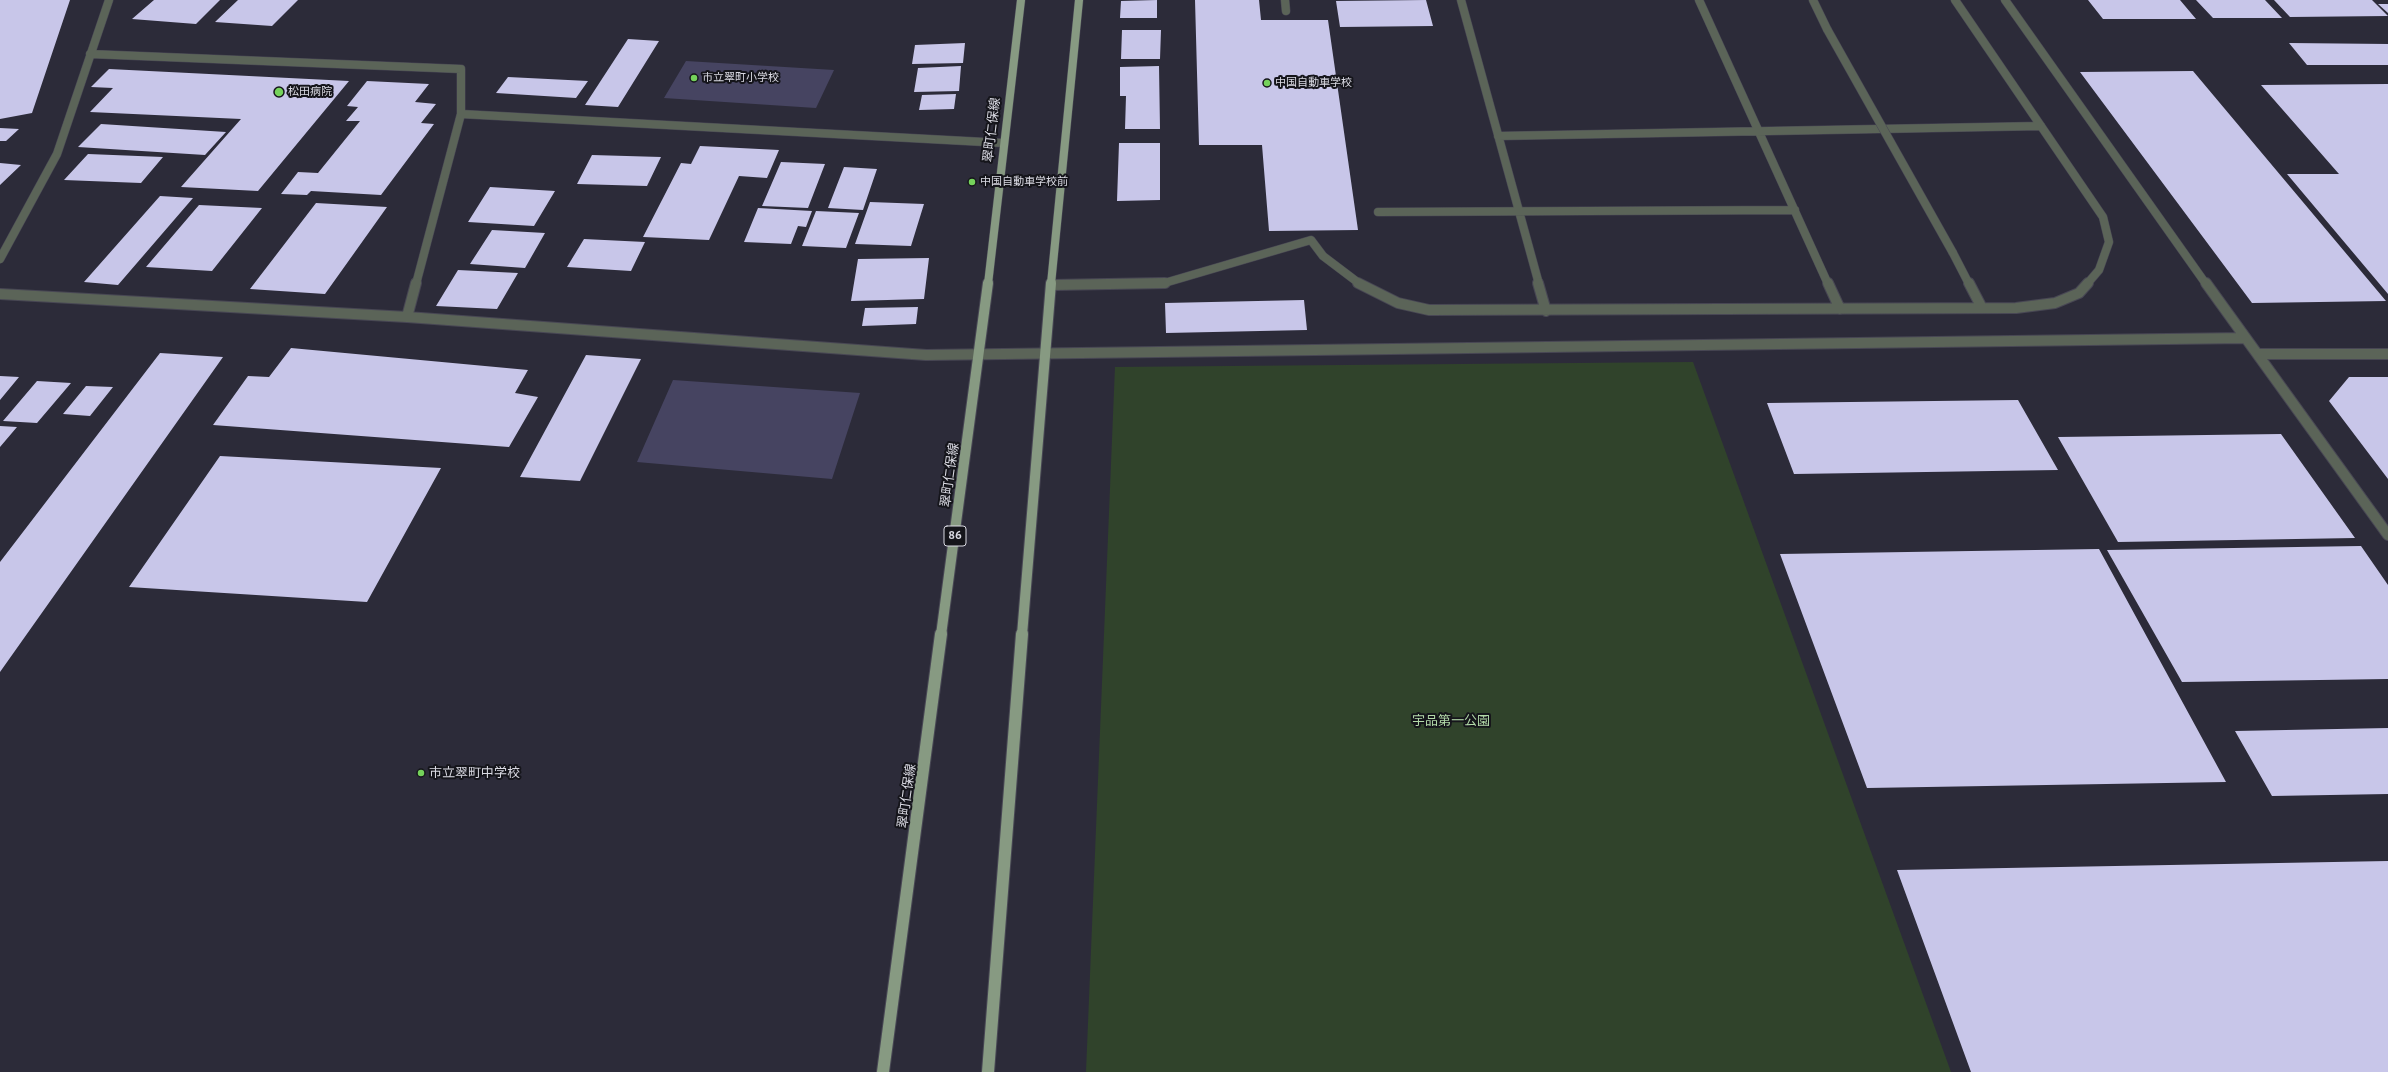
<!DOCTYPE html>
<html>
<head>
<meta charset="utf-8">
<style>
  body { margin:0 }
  canvas { display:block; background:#2c2b39 }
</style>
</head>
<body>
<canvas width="2388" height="1072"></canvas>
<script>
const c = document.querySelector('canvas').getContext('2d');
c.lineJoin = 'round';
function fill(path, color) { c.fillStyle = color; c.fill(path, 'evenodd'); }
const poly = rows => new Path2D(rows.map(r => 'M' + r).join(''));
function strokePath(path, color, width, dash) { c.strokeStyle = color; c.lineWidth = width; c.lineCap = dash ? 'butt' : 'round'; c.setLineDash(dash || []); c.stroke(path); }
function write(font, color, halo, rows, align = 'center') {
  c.font = font + ' "PT Sans","Noto Sans JP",sans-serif'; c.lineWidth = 4; c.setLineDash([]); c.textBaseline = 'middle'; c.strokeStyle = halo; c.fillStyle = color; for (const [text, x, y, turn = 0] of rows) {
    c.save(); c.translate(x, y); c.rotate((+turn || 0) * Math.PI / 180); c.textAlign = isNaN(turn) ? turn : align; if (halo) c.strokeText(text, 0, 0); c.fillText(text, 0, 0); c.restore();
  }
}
fill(poly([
  [1693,362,1951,1072,1086,1072,1115,367]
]), '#30432b');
fill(poly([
  [686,61,834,70,816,108,664,98],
  [673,380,860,393,832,479,637,462]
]), '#464461');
fill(poly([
  [0,0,70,0,32,113,0,119],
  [154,0,220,0,196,24,132,19],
  [238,0,298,0,272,26,215,22],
  [1157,0,1157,18,1120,18,1121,1],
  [1195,0,1259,0,1261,20,1328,20,1358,230,1269,231,1262,145,1199,145],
  [1426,0,1433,26,1340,27,1336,1],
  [2088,0,2180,0,2196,19,2103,19],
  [2196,0,2265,0,2282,18,2213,18],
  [2274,0,2372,0,2388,16,2290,17],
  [2378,4,2388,4,2388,13],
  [1122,30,1161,30,1160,59,1121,59],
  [628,39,659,41,618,107,585,105],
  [965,43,963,63,912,64,915,45],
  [2289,43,2388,44,2388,65,2307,65],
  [961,66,959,91,914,92,918,68],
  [1159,66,1160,129,1125,129,1126,96,1120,96,1120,67],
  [109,69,349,81,258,191,181,187,241,119,90,112,113,88,91,87],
  [2193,71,2386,301,2252,303,2080,72],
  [508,77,588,81,576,98,496,93],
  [367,81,429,84,415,102,436,104,421,123,434,124,381,195,311,191,307,195,281,194,298,172,318,173,360,121,346,121,358,107,347,106],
  [2388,84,2388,294,2287,174,2339,174,2261,85],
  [956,94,954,109,919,110,922,95],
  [101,124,226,132,205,155,78,147],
  [0,128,19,129,6,141,0,141],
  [1119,143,1160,143,1160,200,1117,201],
  [700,146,779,150,767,178,739,176,709,240,643,237,681,163,691,164],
  [88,154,163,157,141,183,64,180],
  [592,155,661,157,647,186,577,184],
  [781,162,825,164,808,208,762,206],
  [0,163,21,165,0,185],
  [844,167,877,169,863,210,828,208],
  [490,187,555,191,534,226,468,222],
  [160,196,193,198,118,285,84,282],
  [870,202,924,204,911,246,855,244],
  [316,203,387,207,325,294,250,289],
  [199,205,262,208,212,271,146,267],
  [758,208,812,211,806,227,798,226,791,244,744,242],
  [816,211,859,213,846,248,802,246],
  [492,230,545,233,525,268,470,264],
  [584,239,645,242,631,271,567,267],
  [929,258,924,299,851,301,858,259],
  [458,270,518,273,497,309,436,306],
  [1304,300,1307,330,1166,333,1165,303],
  [918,307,916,324,862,326,865,308],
  [291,348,528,370,515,393,538,397,509,447,213,425,248,376,269,377],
  [160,353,223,357,0,672,0,562],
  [586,355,641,359,580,481,520,477],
  [0,376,19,377,0,400],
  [2349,377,2388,377,2388,479,2329,401],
  [37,381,71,383,37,423,3,421],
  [86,386,113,387,90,416,63,414],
  [2018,400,2058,470,1794,474,1767,403],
  [0,426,17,427,0,447],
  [2281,434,2355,538,2118,542,2058,437],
  [220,456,441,468,367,602,129,587],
  [2361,546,2388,585,2388,679,2182,682,2107,550],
  [2099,549,2226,782,1867,788,1780,554],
  [2388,728,2388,794,2272,796,2235,731],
  [2388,861,2388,1072,1971,1072,1897,870]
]), '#c8c6e9');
const laneFar1 = poly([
  [1285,0,1286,11],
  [1461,0,1539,284],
  [1699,0,1828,284],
  [1813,0,1827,29],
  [1955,0,2103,217,2109,242,2099,270,2087,284],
  [1498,136,2041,126],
  [1378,212,1795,210],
  [1953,253,1969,284],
  [1161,284,1311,240,1323,256,1360,284]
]);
const lane = poly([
  [1358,283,1398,303,1429,310,2016,308,2055,303,2079,293,2088,283],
  [1538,283,1546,311],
  [1828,283,1840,309],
  [1969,283,1982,308],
  [1052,285,1165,283]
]);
const streetFar1 = poly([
  [2005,0,2206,284],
  [90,54,461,69,461,114,1003,143],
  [0,259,57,154,109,0],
  [416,284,461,114]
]);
const street = poly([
  [2206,283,2388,535],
  [0,294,407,317,926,355,2245,338],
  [407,317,416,283],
  [2258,354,2388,354]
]);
const primaryFar2 = poly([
  [988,284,1021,0],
  [1051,284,1079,0]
]);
const primaryFar1 = poly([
  [941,635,988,283],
  [1022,635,1051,283]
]);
const primary = poly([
  [883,1072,941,634],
  [988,1072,1022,634]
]);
strokePath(laneFar1, '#484754', 9);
strokePath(lane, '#484754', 12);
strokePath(streetFar1, '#484754', 9);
strokePath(street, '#484754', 12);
strokePath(primaryFar2, '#484754', 9);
strokePath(primaryFar1, '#484754', 12);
strokePath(primary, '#484754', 14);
strokePath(laneFar1, '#5b6458', 8);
strokePath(lane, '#5b6458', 10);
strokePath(streetFar1, '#5b6458', 8);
strokePath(street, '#5b6458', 10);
strokePath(primaryFar2, '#879a82', 8);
strokePath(primaryFar1, '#879a82', 10);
strokePath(primary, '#879a82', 12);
const laneBridge = poly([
  [1827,29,1953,253]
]);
strokePath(laneBridge, '#484754', 9, []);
strokePath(laneBridge, '#5b6458', 8);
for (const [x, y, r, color] of [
  [694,78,4,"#75d25b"],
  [1267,83,4,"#75d25b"],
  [279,92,5,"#75d25b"],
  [972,182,4,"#75d25b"],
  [421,773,4,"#75d25b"]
]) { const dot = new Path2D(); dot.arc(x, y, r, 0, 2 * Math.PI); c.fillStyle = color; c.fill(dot); strokePath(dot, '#15151b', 1.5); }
write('11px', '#dadae3', '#15151b', [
  ["市立翠町小学校",702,78],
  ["中国自動車学校",1275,83],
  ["松田病院",288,92],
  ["中国自動車学校前",980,182]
], 'left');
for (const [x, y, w] of [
  [955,536,22]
]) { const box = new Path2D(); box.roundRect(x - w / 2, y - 10, w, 20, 3); c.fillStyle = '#15151b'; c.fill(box); strokePath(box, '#dadae3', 1); }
write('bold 12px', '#dadae3', null, [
  ["86",955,536]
]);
write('13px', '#dadae3', '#15151b', [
  ["翠町仁保線",992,130,-83],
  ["翠町仁保線",950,475,-82],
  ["翠町仁保線",907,796,-82]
]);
write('13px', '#b2d9a8', '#15151b', [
  ["宇品第一公園",1451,721]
]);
write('13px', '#dadae3', '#15151b', [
  ["市立翠町中学校",429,773]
], 'left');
</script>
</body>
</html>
